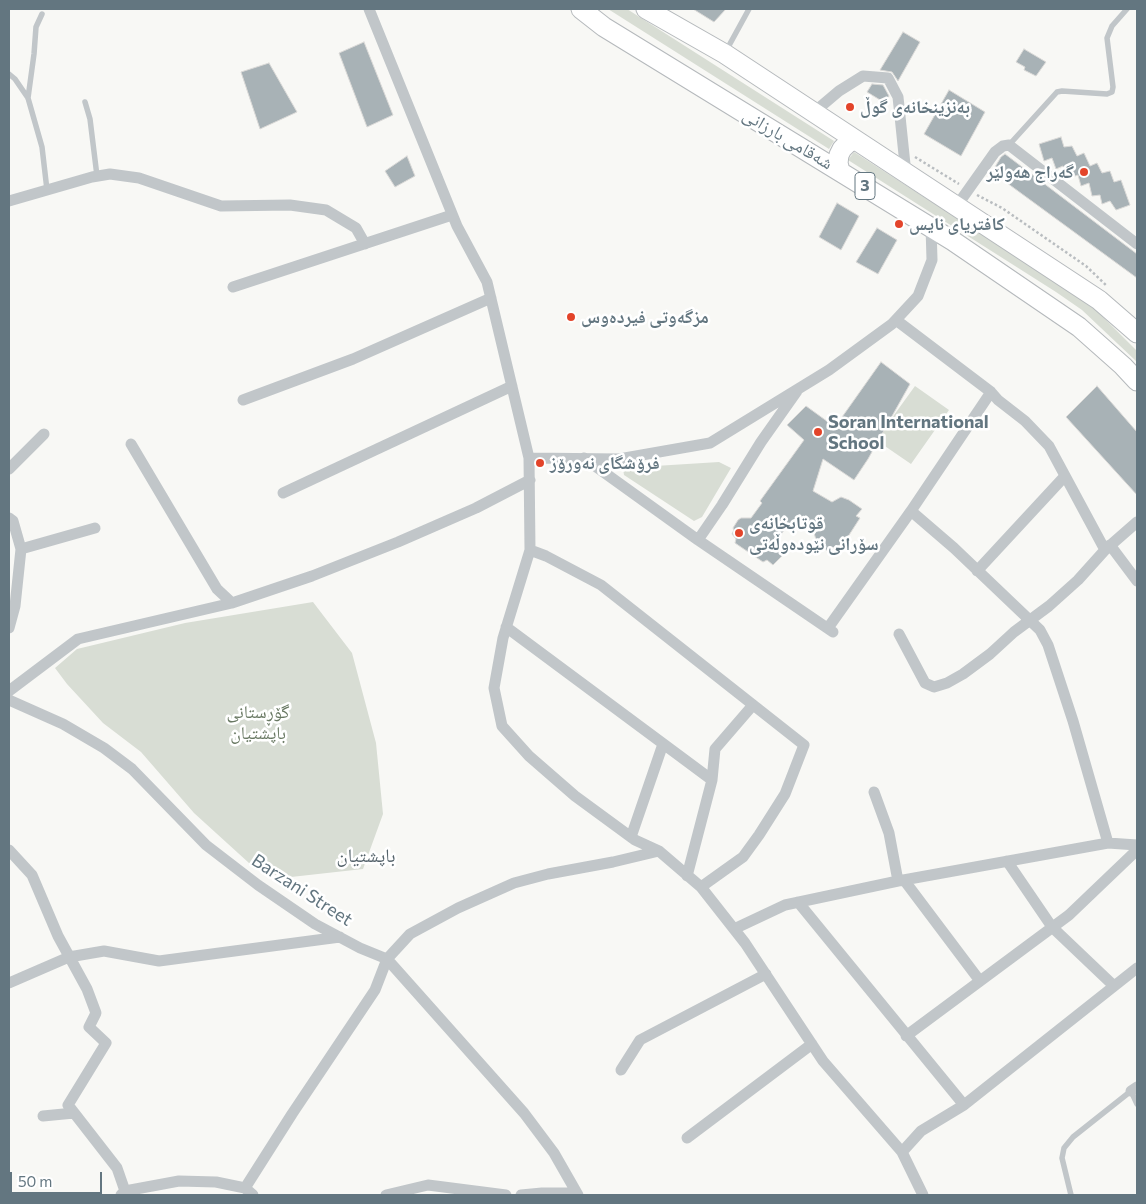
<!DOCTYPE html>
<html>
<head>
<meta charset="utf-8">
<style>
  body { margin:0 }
  #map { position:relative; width:1146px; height:1204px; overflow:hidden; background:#f8f8f5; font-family:Commissioner,sans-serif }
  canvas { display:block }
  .frame { position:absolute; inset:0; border:10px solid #637680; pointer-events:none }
  .scale { position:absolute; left:10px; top:1172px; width:92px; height:22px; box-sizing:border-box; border:2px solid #637680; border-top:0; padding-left:6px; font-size:15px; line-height:18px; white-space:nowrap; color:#637680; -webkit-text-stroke:4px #fff; paint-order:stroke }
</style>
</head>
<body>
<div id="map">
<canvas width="1146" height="1204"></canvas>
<div class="frame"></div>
<div class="scale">50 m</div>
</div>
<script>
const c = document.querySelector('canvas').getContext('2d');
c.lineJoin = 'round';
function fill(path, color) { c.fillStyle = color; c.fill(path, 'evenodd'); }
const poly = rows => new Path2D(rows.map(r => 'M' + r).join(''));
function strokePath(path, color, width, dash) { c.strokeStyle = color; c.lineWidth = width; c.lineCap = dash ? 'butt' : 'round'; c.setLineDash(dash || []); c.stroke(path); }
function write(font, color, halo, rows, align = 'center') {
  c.font = font + ' Commissioner,"Noto Naskh Arabic",sans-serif'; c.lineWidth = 5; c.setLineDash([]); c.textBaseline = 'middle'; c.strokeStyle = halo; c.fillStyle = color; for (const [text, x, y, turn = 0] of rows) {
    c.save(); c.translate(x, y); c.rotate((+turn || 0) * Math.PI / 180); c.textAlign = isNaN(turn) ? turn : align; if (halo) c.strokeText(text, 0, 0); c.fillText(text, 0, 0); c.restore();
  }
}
fill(poly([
  [608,9,627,9,834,141,829,149],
  [854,152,1089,303,1137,351,1137,362,1082,310,1056,292,848,160],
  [915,386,949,410,911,464,876,440],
  [719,462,731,468,702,517,694,521,624,475,623,468],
  [313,602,352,653,376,743,383,814,363,869,282,878,249,863,194,813,141,752,103,723,67,684,55,668,77,649,185,623]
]), '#d8ddd4');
const building = poly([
  [693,9,726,9,714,22,693,9],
  [903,32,920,42,898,81,892,72,880,70,903,32],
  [364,42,393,115,367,127,339,53,364,42],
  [1024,49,1046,62,1036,76,1024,70,1025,67,1016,62,1024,49],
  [269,63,297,112,260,129,241,72,269,63],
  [872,84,883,85,889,96,885,103,867,92,872,84],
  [949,90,985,112,961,156,924,134,949,90],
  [1061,137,1064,147,1072,146,1077,156,1084,153,1090,166,1097,163,1102,173,1110,171,1114,182,1121,180,1130,205,1116,210,1110,201,1102,204,1100,195,1092,196,1089,183,1081,186,1078,175,1069,178,1063,166,1056,169,1052,158,1044,161,1039,144,1061,137],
  [1005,154,1137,254,1137,278,992,172,1001,157,1005,154],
  [407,156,415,176,395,187,385,171,407,156],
  [837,203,859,216,841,250,819,237,837,203],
  [877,228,897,240,878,274,856,262,877,228],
  [881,362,910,384,868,459,854,480,823,459,813,491,832,502,841,497,849,500,862,509,856,516,860,518,840,549,834,547,830,553,817,543,814,533,797,521,794,526,790,523,778,538,784,548,782,556,773,565,767,560,763,562,735,543,736,539,732,534,734,530,733,528,738,520,741,518,751,518,762,503,760,501,804,440,787,425,806,406,835,427,881,362],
  [1097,386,1137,432,1137,495,1066,417,1097,386]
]);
fill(building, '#a8b2b6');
strokePath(building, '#dad9d7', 1);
const trunk = poly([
  [581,9,604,27,953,241,1079,327,1123,366,1137,381],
  [646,9,725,54,1099,300,1137,333],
  [840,171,838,163,839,155,842,149,848,143,855,140]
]);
strokePath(trunk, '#b5b9bc', 21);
strokePath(poly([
  [915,157,959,184],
  [977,195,1002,208,1086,266,1107,286]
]), '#b9bdc0', 2.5, [2.5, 2.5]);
strokePath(poly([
  [726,51,749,9],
  [9,74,15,79,28,98,42,147,47,190],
  [28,98,34,54,36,27,42,14],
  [85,102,90,119,97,176],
  [1009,145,1057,92,1062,91,1107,94,1112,92,1113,87,1107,38,1112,26,1127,9],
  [1071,1195,1062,1158,1064,1148,1073,1137,1131,1091,1137,1104]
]), '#c1c6c9', 5.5);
strokePath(poly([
  [369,9,457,226,487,282,529,458,530,550,503,638,494,688,502,726,529,756,575,796,635,840,659,851,701,887,745,943,823,1061,902,1152],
  [813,113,839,91,863,76,888,78,898,97,906,174],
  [9,201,92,177,110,174,139,178,221,206,290,205,326,210,356,228,365,244],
  [956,207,995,152,1003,146,1009,145,1137,244],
  [233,287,452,215],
  [896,320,991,392,998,400,1025,421,1049,446,1105,550],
  [243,400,353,359,491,298],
  [131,444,217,589,232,603,312,576,398,542,476,508,530,480],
  [529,458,619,459,710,443,829,370,892,324,918,296,932,260,931,226],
  [584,458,698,540,833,632],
  [9,469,44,434],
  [283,493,512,386],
  [911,511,954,548,1040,630,1048,645,1073,721,1108,843],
  [9,518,13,521,21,549,15,606,9,628],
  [698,540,722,505,761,442,797,391],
  [1110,545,1137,581],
  [21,549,95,528],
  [530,550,546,556,601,585,804,745,785,794,759,835,743,857,701,887],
  [977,571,1065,476],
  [506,627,712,780],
  [828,628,911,511,991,392],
  [899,634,925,683,934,687,947,683,963,674,990,654,1014,632,1049,606,1078,580,1105,550,1137,522],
  [9,691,78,639,232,603],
  [9,700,63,724,104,748,132,769,206,845,258,885,315,924,360,948,387,959,524,1113,554,1153,578,1195],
  [874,792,889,833,898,881],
  [631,837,663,744],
  [9,850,32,875,58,936,87,989,96,1013,89,1027,106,1043,68,1105,117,1168,125,1191],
  [1007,861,1052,927,1114,986],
  [687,876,712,780,715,749,753,705],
  [904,880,980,981],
  [798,902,964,1105],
  [734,929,785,905,898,881,1108,843,1137,845],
  [9,983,69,957,104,951,159,961,340,937],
  [906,1036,1069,915,1137,850],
  [621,1070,640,1040,766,974],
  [1131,1091,1137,1087],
  [43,1116,74,1113],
  [687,1138,812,1044],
  [245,1188,292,1114,375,990,387,959,410,934,458,908,514,883,548,874,613,862,659,851],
  [121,1195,125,1191,179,1181,216,1182,245,1188,253,1195],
  [386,1195,428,1185,506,1195],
  [521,1195,542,1193,576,1193],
  [923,1195,902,1152,921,1131,964,1105,1137,968]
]), '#c1c6c9', 11);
strokePath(trunk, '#fff', 19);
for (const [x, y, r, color] of [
  [850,107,5,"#e3442a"],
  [1084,172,5,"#e3442a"],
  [899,224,5,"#e3442a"],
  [571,317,5,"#e3442a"],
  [818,432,5,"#e3442a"],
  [540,463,5,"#e3442a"],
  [739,533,5,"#e3442a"]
]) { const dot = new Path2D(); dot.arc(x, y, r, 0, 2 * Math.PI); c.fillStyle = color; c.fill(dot); strokePath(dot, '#fff', 2); }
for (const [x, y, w] of [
  [865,186,20]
]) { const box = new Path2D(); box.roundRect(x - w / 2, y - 13.5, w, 27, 4); c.fillStyle = '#fff'; c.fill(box); strokePath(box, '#637680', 1); }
write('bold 16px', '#637680', null, [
  ["3",865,186]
]);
write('bold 18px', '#637680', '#fff', [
  ["بەنزینخانەی گوڵ",860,107],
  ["گەراج هەولێر",1074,172,"right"],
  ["کافتریای نایس",909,224],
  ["مزگەوتی فیردەوس",581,317],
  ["Soran International",828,422],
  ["School",828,443],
  ["فرۆشگای نەورۆز",550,463],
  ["قوتابخانەی",749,523],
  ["سۆرانی نێودەوڵەتی",749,544]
], 'left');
write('18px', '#637680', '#fff', [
  ["شەقامی بارزانی",788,139,31],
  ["Barzani Street",302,890,33]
]);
write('18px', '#687862', '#fff', [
  ["گۆڕستانی",258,712],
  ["باپشتیان",258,733]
]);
write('19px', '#55636b', '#fff', [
  ["باپشتیان",366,856]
]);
</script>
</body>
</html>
